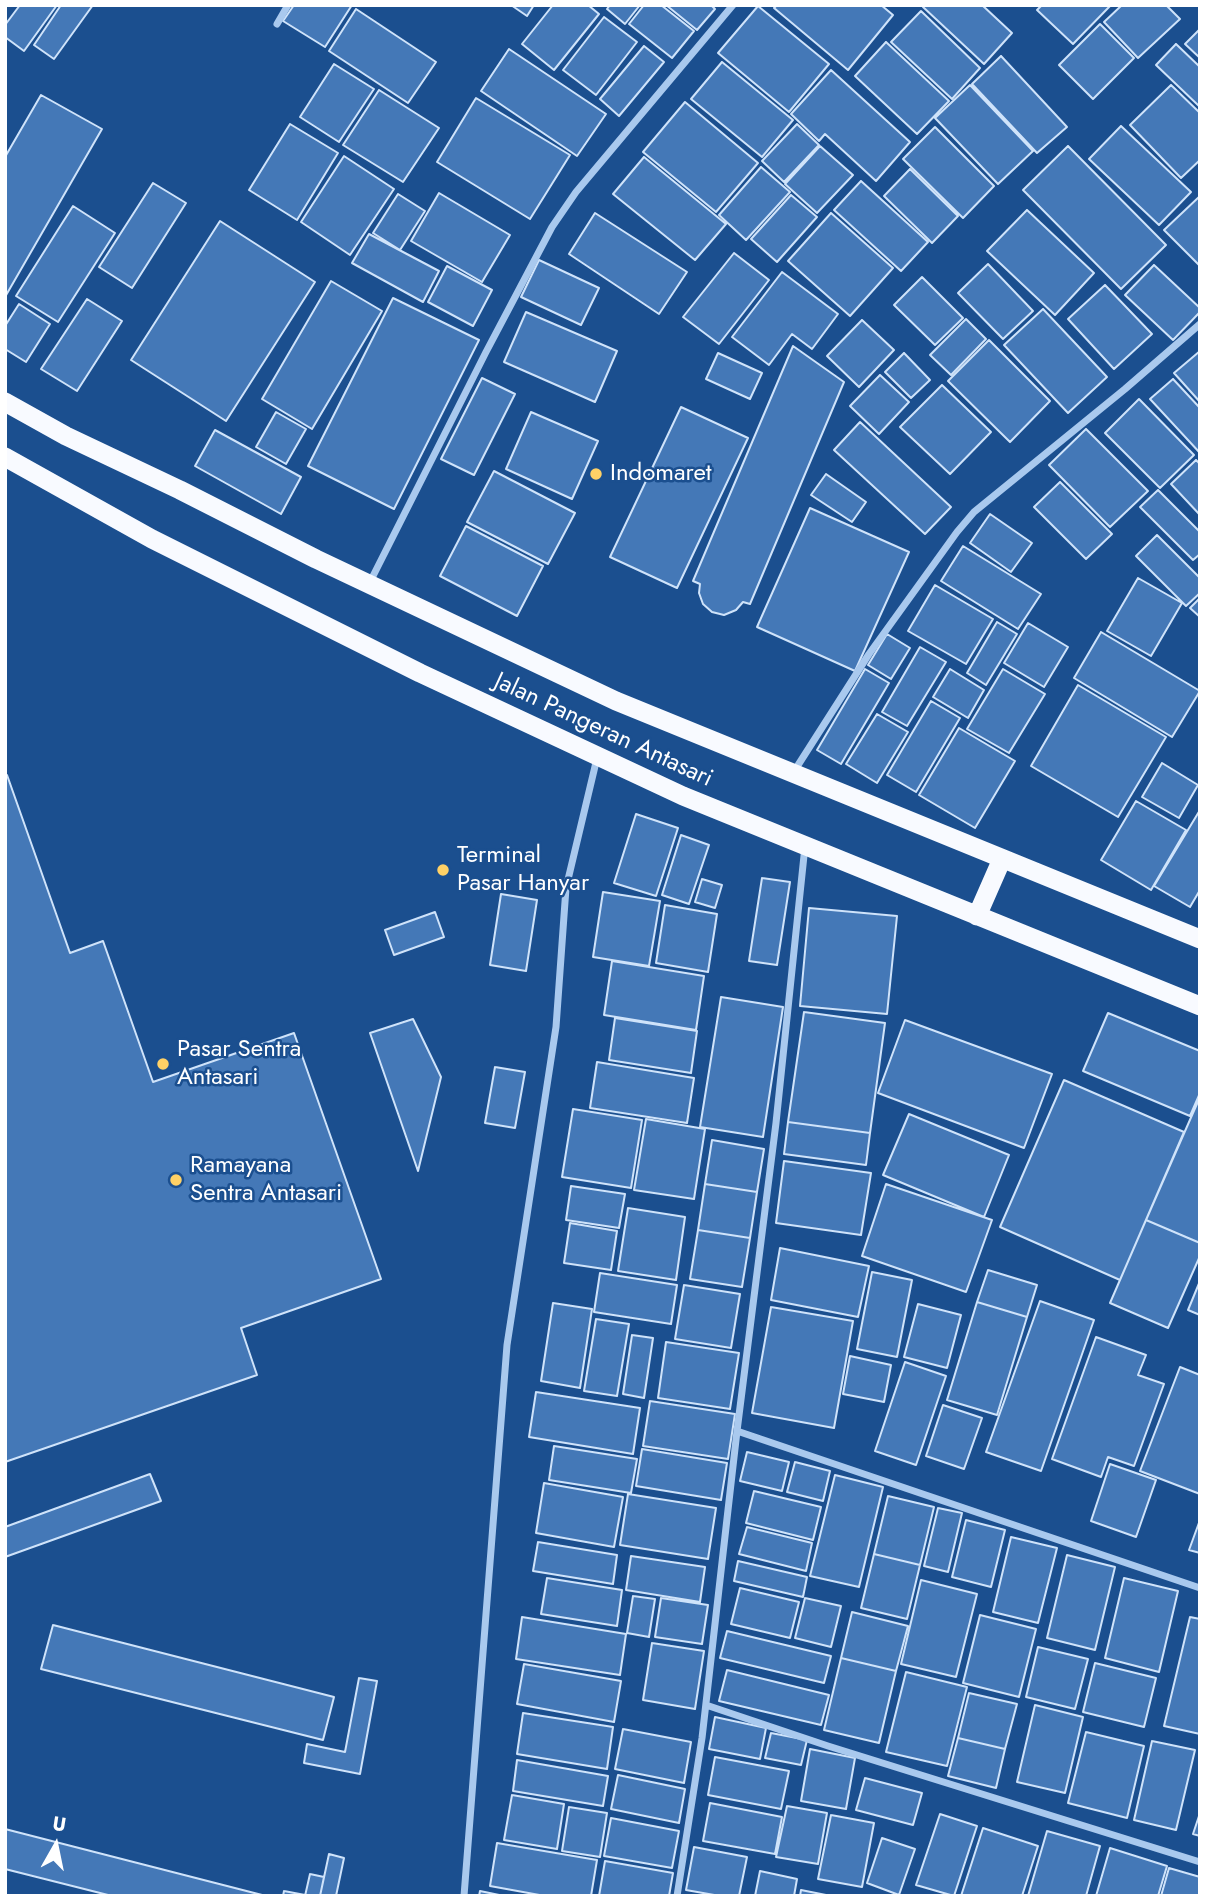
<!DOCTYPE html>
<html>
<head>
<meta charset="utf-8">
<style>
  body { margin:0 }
  #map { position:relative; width:1205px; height:1901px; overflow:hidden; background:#1b4f8f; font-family:Jost,sans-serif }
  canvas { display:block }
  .frame { position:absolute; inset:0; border:7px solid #fff; pointer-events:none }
  .north { position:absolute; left:21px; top:1810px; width:70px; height:70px; -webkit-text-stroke:5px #1b4f8f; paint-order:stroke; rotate:9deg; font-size:19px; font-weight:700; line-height:28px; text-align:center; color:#fff }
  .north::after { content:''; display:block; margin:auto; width:24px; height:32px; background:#fff; clip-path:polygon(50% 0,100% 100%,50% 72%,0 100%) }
</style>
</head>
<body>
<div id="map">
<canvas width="1205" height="1901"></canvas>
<div class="frame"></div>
<div class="north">U</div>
</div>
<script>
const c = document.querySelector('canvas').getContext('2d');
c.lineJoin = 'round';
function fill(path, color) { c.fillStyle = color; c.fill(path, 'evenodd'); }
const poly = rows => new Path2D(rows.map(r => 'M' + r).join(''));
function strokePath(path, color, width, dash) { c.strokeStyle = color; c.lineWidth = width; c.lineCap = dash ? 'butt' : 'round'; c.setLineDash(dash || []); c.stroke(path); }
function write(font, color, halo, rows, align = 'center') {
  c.font = font + ' Jost,sans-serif'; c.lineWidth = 5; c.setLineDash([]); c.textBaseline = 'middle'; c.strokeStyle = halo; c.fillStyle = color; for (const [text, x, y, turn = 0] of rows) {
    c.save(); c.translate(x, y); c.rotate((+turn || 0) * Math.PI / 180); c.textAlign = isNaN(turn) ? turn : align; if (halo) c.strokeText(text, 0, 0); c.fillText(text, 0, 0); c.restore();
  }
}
const building = poly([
  [20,5,57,5,24,51,5,37,5,25,20,5],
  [61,5,93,5,54,59,34,45,61,5],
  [294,5,352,5,325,47,283,21,294,5],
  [511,5,534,5,527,16,511,5],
  [553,5,588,5,599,14,554,70,522,44,553,5],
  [610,5,640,5,625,24,607,9,610,5],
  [644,5,661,5,694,31,672,58,629,24,644,5],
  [666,5,711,5,715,9,697,30,666,5],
  [777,5,881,5,893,15,848,70,774,8,777,5],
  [925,5,982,5,1012,33,984,64,923,7,925,5],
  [1042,5,1111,5,1073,44,1037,10,1042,5],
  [1122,5,1166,5,1180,19,1138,58,1104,22,1122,5],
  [758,6,829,64,789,112,718,53,758,6],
  [356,9,436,62,408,103,329,51,356,9],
  [921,11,980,68,952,99,891,42,921,11],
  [604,17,637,42,596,95,563,70,604,17],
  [1100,24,1134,58,1093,99,1059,65,1100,24],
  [1200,29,1200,58,1185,44,1200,29],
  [886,42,949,101,917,134,855,76,886,42],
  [1176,44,1200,67,1200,107,1156,65,1176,44],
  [644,46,664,62,619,116,600,99,644,46],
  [509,49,606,114,577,156,481,91,509,49],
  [1001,56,1067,127,1037,153,972,84,1001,56],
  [722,62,793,120,762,157,691,99,722,62],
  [334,64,374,89,339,142,300,117,334,64],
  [831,70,910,142,876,181,825,134,819,141,791,114,831,70],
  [970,85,1033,151,998,184,935,118,970,85],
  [1171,85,1200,113,1200,160,1181,178,1130,125,1171,85],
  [379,90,439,128,403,182,343,145,379,90],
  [41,95,102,129,5,297,5,157,41,95],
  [476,98,570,155,530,219,437,162,476,98],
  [685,102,758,163,716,212,643,152,685,102],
  [290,124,338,153,297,220,249,190,290,124],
  [797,124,819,145,784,182,762,161,797,124],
  [1121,126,1191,192,1159,225,1089,159,1121,126],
  [935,127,994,186,963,218,903,159,935,127],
  [820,146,853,175,817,213,785,184,820,146],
  [1068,146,1166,245,1121,289,1023,190,1068,146],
  [344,156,394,189,350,255,301,222,344,156],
  [644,157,726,224,695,260,613,194,644,157],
  [761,167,790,192,746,240,719,215,761,167],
  [910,169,958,216,932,243,884,196,910,169],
  [861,181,928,242,901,271,834,210,861,181],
  [153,183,186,203,132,288,99,267,153,183],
  [439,193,510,235,482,282,411,241,439,193],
  [398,194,425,211,400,250,373,233,398,194],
  [791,195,817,217,777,262,751,239,791,195],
  [1200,196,1200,266,1164,230,1200,196],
  [73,206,115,233,58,322,16,296,73,206],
  [1027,210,1094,273,1055,315,987,251,1027,210],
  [595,213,687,272,659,314,569,254,595,213],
  [831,213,893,268,850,316,788,261,831,213],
  [220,221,315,282,226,421,131,360,220,221],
  [369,234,439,271,423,302,352,263,369,234],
  [734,253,769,280,719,344,683,317,734,253],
  [539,260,599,288,581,325,521,297,539,260],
  [988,264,1033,311,1003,339,958,293,988,264],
  [1154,265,1200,308,1200,312,1173,340,1125,295,1154,265],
  [447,266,492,290,473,326,428,302,447,266],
  [782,272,838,314,812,349,792,334,769,365,732,337,782,272],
  [922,277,963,318,935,345,894,305,922,277],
  [331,281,382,311,312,429,262,399,331,281],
  [1105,285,1152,334,1114,369,1068,319,1105,285],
  [393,298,479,340,394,509,308,466,393,298],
  [87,299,122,321,77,391,41,369,87,299],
  [19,304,50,324,26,362,5,349,5,326,19,304],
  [1043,309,1107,377,1068,413,1004,345,1043,309],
  [526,312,617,351,595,402,504,362,526,312],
  [966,319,986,339,951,375,930,355,966,319],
  [862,320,894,350,859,387,827,356,862,320],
  [989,340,1050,401,1010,442,948,381,989,340],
  [793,346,844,382,750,604,743,602,736,610,724,615,712,612,703,604,699,593,700,584,693,581,793,346],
  [1200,351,1200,402,1174,373,1200,351],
  [718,353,762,373,750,399,706,379,718,353],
  [904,353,930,380,911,398,885,372,904,353],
  [880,375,909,402,879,434,850,406,880,375],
  [482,378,515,394,474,475,441,459,482,378],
  [1173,379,1200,408,1200,453,1150,399,1173,379],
  [942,385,991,432,950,474,900,427,942,385],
  [1139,399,1194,455,1160,488,1105,433,1139,399],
  [681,407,748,438,677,588,610,557,681,407],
  [276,412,306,429,286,464,256,447,276,412],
  [531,412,598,441,572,499,506,469,531,412],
  [860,422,951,507,925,534,834,450,860,422],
  [1086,429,1148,491,1110,527,1049,465,1086,429],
  [215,430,301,477,281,514,195,466,215,430],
  [1196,460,1200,464,1200,515,1171,484,1196,460],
  [494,471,575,513,548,564,467,522,494,471],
  [826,474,866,502,852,522,811,495,826,474],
  [1060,482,1112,534,1086,559,1034,507,1060,482],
  [1158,490,1200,532,1200,554,1193,560,1140,507,1158,490],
  [810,508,909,552,855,671,757,627,810,508],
  [990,514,1032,543,1011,572,970,543,990,514],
  [466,526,543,566,517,616,440,576,466,526],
  [1157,535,1200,578,1200,593,1186,606,1136,556,1157,535],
  [963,546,1041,594,1018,629,941,581,963,546],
  [1138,578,1182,603,1151,656,1107,631,1138,578],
  [935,585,993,619,966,664,908,631,935,585],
  [1200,598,1200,617,1190,608,1200,598],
  [997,622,1017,634,986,685,967,673,997,622],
  [1028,623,1068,647,1044,687,1004,663,1028,623],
  [1101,632,1200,691,1172,737,1074,678,1101,632],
  [887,634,910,648,891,679,868,665,887,634],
  [920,647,946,662,907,726,882,712,920,647],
  [865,669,889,683,841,764,817,750,865,669],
  [950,669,984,690,968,718,933,697,950,669],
  [1003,669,1045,694,1009,753,967,729,1003,669],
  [1078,685,1166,737,1118,817,1031,766,1078,685],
  [931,701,960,718,916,792,887,775,931,701],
  [877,714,908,732,877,783,846,764,877,714],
  [959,728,1015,761,975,828,919,795,959,728],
  [1162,763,1198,785,1179,818,1142,797,1162,763],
  [5,775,7,775,70,953,103,941,153,1082,294,1033,381,1279,241,1328,257,1375,5,1462,5,775],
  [1136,801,1186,830,1151,890,1101,860,1136,801],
  [1200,810,1200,890,1190,907,1154,886,1200,810],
  [636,814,678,828,656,896,614,883,636,814],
  [681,835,709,845,689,904,662,895,681,835],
  [762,878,790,882,777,965,749,961,762,878],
  [702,879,722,885,715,908,695,902,702,879],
  [603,892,660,901,649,966,593,957,603,892],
  [501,894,537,900,526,971,490,965,501,894],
  [665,905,717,914,708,972,656,963,665,905],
  [809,908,897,916,887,1014,800,1006,809,908],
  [435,912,444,937,394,955,385,930,435,912],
  [612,961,704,976,696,1030,604,1015,612,961],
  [721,997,783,1007,763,1137,700,1127,721,997],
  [804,1012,885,1023,870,1133,788,1122,804,1012],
  [1108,1013,1200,1051,1200,1093,1190,1116,1083,1071,1108,1013],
  [615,1018,697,1031,691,1073,609,1060,615,1018],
  [413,1019,441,1077,418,1171,370,1033,413,1019],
  [905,1020,1052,1074,1024,1148,878,1093,905,1020],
  [597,1062,694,1078,687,1123,590,1108,597,1062],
  [495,1067,525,1072,515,1128,485,1123,495,1067],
  [1064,1080,1184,1132,1120,1280,1000,1227,1064,1080],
  [1200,1097,1200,1243,1146,1220,1200,1097],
  [573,1109,642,1120,631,1188,562,1177,573,1109],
  [909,1114,1009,1155,984,1217,883,1175,909,1114],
  [646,1119,705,1129,694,1199,634,1190,646,1119],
  [788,1122,870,1133,866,1165,784,1154,788,1122],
  [712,1140,764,1149,757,1192,705,1184,712,1140],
  [784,1161,871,1173,861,1235,776,1223,784,1161],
  [705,1184,757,1192,750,1238,698,1230,705,1184],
  [886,1184,992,1220,966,1292,862,1256,886,1184],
  [571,1186,625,1194,619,1228,566,1220,571,1186],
  [628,1208,685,1217,676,1280,618,1271,628,1208],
  [1146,1220,1200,1243,1200,1256,1168,1328,1110,1303,1146,1220],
  [570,1223,617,1231,611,1270,564,1263,570,1223],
  [698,1230,750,1238,742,1287,690,1279,698,1230],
  [780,1248,869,1266,858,1317,771,1300,780,1248],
  [988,1270,1037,1285,1027,1317,977,1302,988,1270],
  [872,1272,912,1280,897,1357,857,1349,872,1272],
  [600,1273,677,1285,671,1324,594,1312,600,1273],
  [1200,1281,1200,1315,1188,1310,1200,1281],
  [684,1285,740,1294,731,1348,675,1339,684,1285],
  [1040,1301,1094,1320,1041,1471,986,1452,1040,1301],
  [977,1302,1027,1317,997,1415,947,1400,977,1302],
  [553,1303,592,1309,580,1388,541,1381,553,1303],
  [918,1304,961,1315,947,1368,904,1357,918,1304],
  [771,1307,853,1321,834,1428,752,1413,771,1307],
  [596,1319,629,1324,617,1396,584,1391,596,1319],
  [632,1335,653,1338,644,1398,623,1394,632,1335],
  [1096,1337,1146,1355,1138,1375,1164,1384,1134,1466,1108,1457,1101,1477,1052,1459,1096,1337],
  [666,1342,739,1353,730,1409,658,1398,666,1342],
  [850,1356,891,1365,884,1402,843,1394,850,1356],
  [905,1362,946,1376,916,1465,875,1451,905,1362],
  [1180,1367,1200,1375,1200,1494,1140,1471,1180,1367],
  [536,1392,640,1408,633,1454,529,1437,536,1392],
  [650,1401,735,1414,728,1459,643,1446,650,1401],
  [943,1405,982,1418,964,1469,926,1456,943,1405],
  [554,1446,637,1459,631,1493,549,1480,554,1446],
  [642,1449,727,1463,721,1500,636,1486,642,1449],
  [747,1452,789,1462,782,1491,740,1481,747,1452],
  [795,1462,830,1471,823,1501,787,1492,795,1462],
  [1110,1464,1156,1480,1136,1537,1091,1521,1110,1464],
  [150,1474,161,1501,5,1557,5,1527,150,1474],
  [835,1475,883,1487,859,1587,810,1576,835,1475],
  [544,1483,623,1497,614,1547,536,1533,544,1483],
  [754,1491,821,1507,813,1540,746,1523,754,1491],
  [628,1494,716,1508,708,1559,620,1545,628,1494],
  [888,1496,934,1507,920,1565,874,1554,888,1496],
  [938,1508,962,1513,948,1572,924,1566,938,1508],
  [966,1520,1005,1530,991,1587,952,1577,966,1520],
  [1200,1520,1200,1553,1189,1550,1200,1520],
  [747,1527,812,1543,806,1571,739,1554,747,1527],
  [1011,1537,1057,1548,1038,1623,993,1612,1011,1537],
  [538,1542,617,1555,613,1584,533,1571,538,1542],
  [874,1554,920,1565,907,1619,861,1608,874,1554],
  [1067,1555,1115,1567,1095,1650,1047,1638,1067,1555],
  [631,1556,705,1567,700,1602,626,1590,631,1556],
  [738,1561,807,1577,803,1597,734,1581,738,1561],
  [547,1578,622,1590,617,1626,541,1614,547,1578],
  [1124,1578,1178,1591,1159,1672,1105,1658,1124,1578],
  [921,1580,977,1594,956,1677,901,1664,921,1580],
  [740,1588,799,1602,790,1638,731,1624,740,1588],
  [633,1596,655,1599,649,1637,627,1633,633,1596],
  [661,1598,708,1605,702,1644,655,1637,661,1598],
  [805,1598,841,1606,831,1647,795,1638,805,1598],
  [852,1612,908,1626,896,1671,841,1658,852,1612],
  [980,1615,1036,1629,1019,1697,963,1683,980,1615],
  [522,1617,626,1634,620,1675,516,1659,522,1617],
  [1190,1617,1200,1619,1200,1734,1164,1726,1190,1617],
  [53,1625,334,1697,323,1740,41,1669,53,1625],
  [727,1631,831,1656,824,1683,720,1658,727,1631],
  [652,1643,704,1651,695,1709,643,1700,652,1643],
  [1038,1647,1088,1659,1075,1709,1026,1697,1038,1647],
  [841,1658,896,1671,879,1743,824,1730,841,1658],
  [1095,1663,1156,1678,1144,1727,1083,1712,1095,1663],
  [524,1664,621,1681,614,1722,517,1704,524,1664],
  [727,1670,829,1695,821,1725,719,1701,727,1670],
  [906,1672,967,1687,947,1766,886,1752,906,1672],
  [359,1678,377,1681,360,1774,304,1763,307,1744,345,1752,359,1678],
  [969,1693,1017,1704,1005,1749,958,1738,969,1693],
  [1035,1705,1083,1717,1065,1793,1017,1782,1035,1705],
  [523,1713,613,1727,607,1769,517,1754,523,1713],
  [715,1717,766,1728,760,1759,709,1749,715,1717],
  [623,1729,691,1742,684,1783,615,1769,623,1729],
  [1086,1732,1144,1746,1127,1818,1068,1803,1086,1732],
  [771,1733,807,1740,801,1765,765,1758,771,1733],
  [958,1738,1005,1749,996,1788,948,1776,958,1738],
  [1152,1741,1195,1750,1176,1830,1134,1820,1152,1741],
  [810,1749,855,1758,846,1809,801,1801,810,1749],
  [715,1757,789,1771,781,1809,708,1795,715,1757],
  [517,1760,608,1776,603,1806,513,1791,517,1760],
  [618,1775,685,1789,679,1823,611,1809,618,1775],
  [865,1778,922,1793,913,1825,856,1810,865,1778],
  [512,1795,564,1804,557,1849,504,1840,512,1795],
  [710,1803,782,1817,775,1854,703,1841,710,1803],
  [787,1806,827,1813,818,1864,776,1857,787,1806],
  [569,1807,607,1813,600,1857,562,1851,569,1807],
  [1200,1813,1200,1836,1193,1834,1200,1813],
  [940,1814,977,1826,954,1896,916,1885,940,1814],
  [831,1815,874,1823,862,1887,818,1879,831,1815],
  [611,1818,679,1831,672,1868,604,1856,611,1818],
  [983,1828,1038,1846,1022,1896,961,1896,983,1828],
  [5,1829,266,1896,112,1896,5,1869,5,1829],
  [1047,1831,1100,1846,1086,1896,1028,1896,1047,1831],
  [882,1838,915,1849,899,1895,867,1883,882,1838],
  [497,1843,597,1860,591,1896,545,1896,490,1886,497,1843],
  [694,1847,747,1857,739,1896,720,1896,686,1890,694,1847],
  [1110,1848,1167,1866,1158,1896,1096,1896,1110,1848],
  [329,1854,344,1858,336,1896,320,1896,329,1854],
  [605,1861,673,1873,669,1896,599,1896,605,1861],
  [1169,1868,1200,1877,1200,1896,1161,1896,1169,1868],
  [760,1871,797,1879,794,1896,755,1896,760,1871],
  [310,1874,324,1877,320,1896,305,1896,310,1874],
  [801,1890,831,1896,800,1896,801,1890],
  [284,1891,305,1895,305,1896,283,1896,284,1891],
  [480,1891,504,1896,479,1896,480,1891]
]);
fill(building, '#4478b7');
strokePath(building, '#cfe3fa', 2);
strokePath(poly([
  [277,24,288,5],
  [369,584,486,352,552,227,576,192,733,5],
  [793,773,869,654,957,532,974,512,1125,389,1200,324],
  [737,1431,1200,1588],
  [706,1705,828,1746,1200,1862],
  [464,1896,507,1345,556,1027,566,888,597,758],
  [677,1896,702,1738,737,1431,776,1123,805,846]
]), '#a9c9ee', 7);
strokePath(poly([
  [5,402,66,436,180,490,316,559,616,701,1200,939],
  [5,457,152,539,420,673,683,796,1200,1006],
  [977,916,1002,859]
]), '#f8faff', 19);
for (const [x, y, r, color] of [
  [596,474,7,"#ffd166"],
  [443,870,7,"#ffd166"],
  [163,1064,7,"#ffd166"],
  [176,1180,7,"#ffd166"]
]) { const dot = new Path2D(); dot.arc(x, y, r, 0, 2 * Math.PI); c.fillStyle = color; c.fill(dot); strokePath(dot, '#1b4f8f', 2.5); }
write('24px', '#fff', '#1b4f8f', [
  ["Indomaret",610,474],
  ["Terminal",457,856],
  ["Pasar Hanyar",457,884],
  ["Pasar Sentra",177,1050],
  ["Antasari",177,1078],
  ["Ramayana",190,1166],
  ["Sentra Antasari",190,1194]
], 'left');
write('24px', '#fff', '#1b4f8f', [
  ["Jalan Pangeran Antasari",603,731,25]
]);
</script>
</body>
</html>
